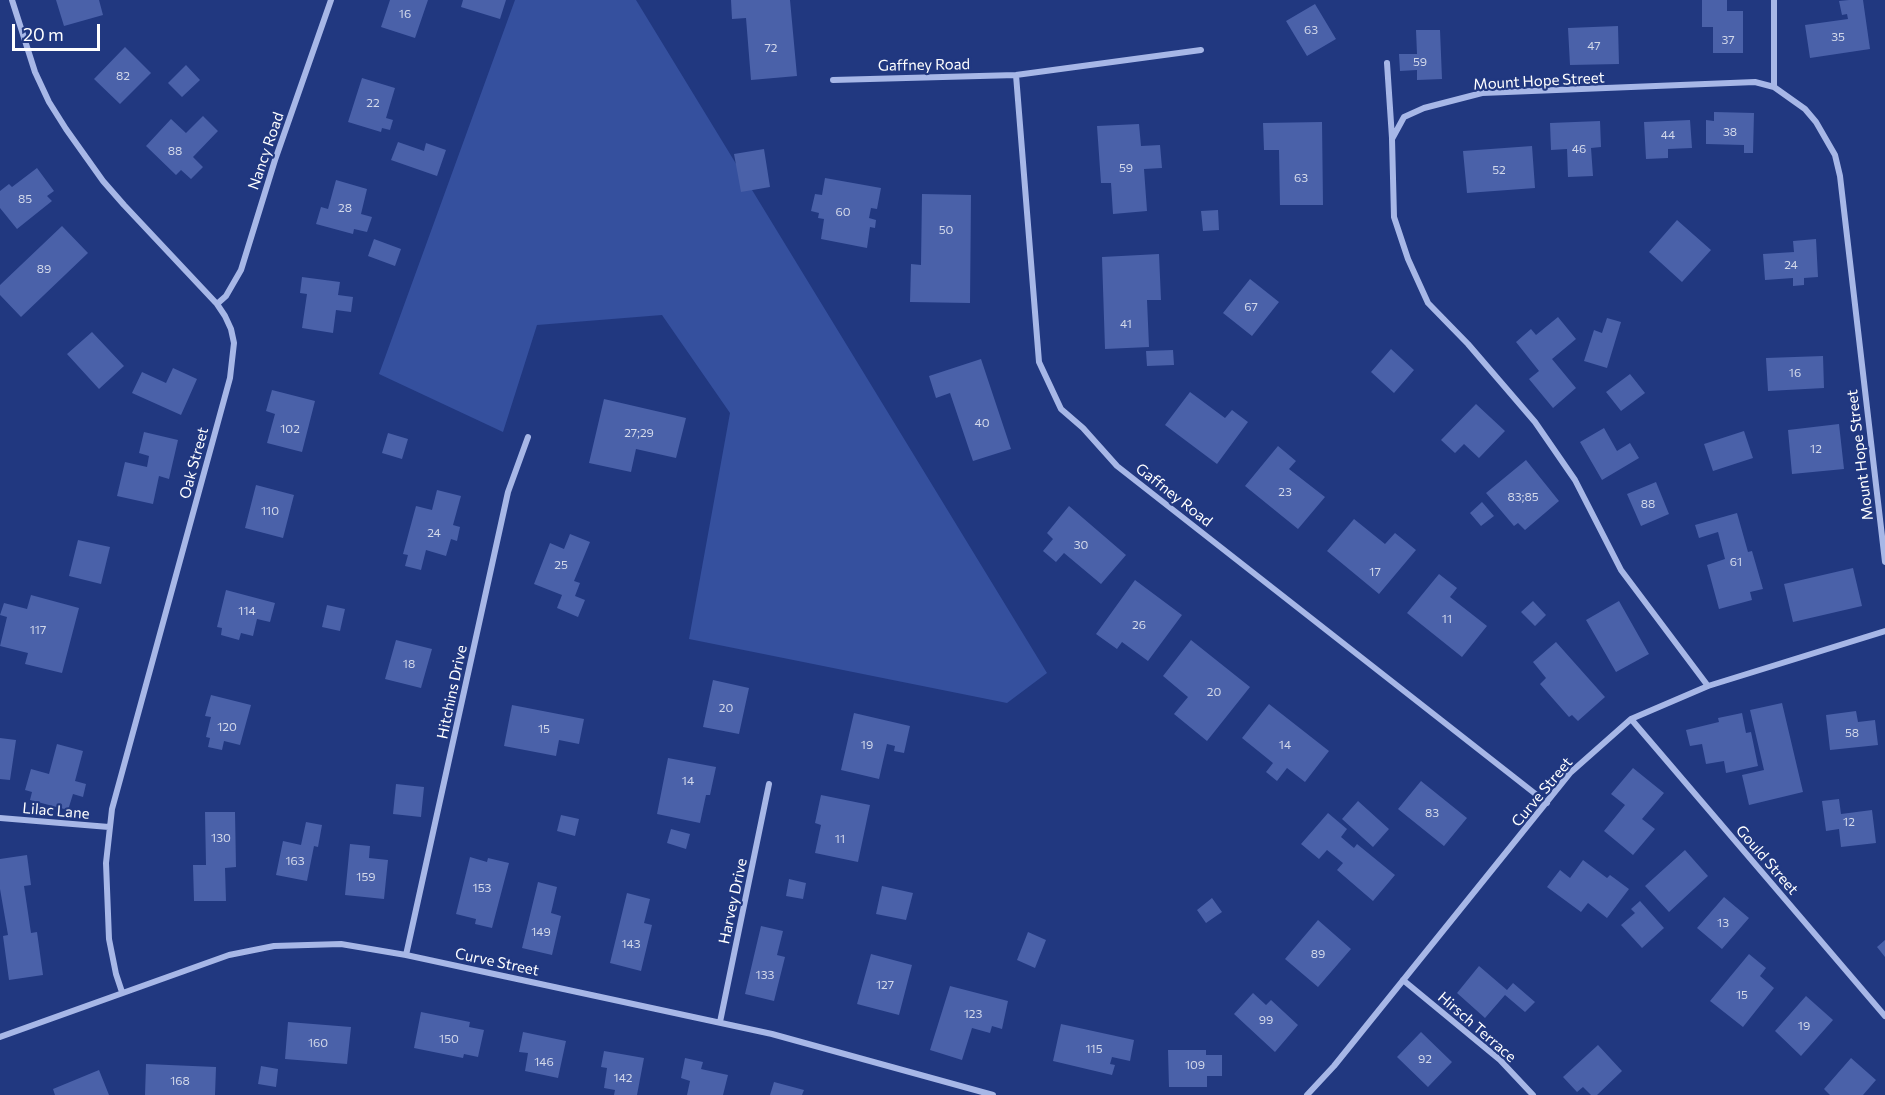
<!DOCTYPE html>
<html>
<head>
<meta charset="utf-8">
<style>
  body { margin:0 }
  #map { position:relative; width:1885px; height:1095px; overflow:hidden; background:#213880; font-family:Commissioner,sans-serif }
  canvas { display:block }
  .scale { position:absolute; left:12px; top:24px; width:88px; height:27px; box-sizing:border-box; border:3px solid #fff; border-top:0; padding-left:8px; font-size:18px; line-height:21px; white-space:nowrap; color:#fff; -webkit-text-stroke:4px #213880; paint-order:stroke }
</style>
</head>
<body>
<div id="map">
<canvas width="1885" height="1095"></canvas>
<div class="scale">20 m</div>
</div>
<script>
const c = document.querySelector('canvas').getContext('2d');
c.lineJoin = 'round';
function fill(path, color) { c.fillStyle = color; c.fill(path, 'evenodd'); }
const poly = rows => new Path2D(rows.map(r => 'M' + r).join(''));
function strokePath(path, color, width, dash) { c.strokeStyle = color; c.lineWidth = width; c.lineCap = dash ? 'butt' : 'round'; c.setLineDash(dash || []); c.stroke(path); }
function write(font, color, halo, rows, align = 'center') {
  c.font = font + ' Commissioner,sans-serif'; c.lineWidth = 4.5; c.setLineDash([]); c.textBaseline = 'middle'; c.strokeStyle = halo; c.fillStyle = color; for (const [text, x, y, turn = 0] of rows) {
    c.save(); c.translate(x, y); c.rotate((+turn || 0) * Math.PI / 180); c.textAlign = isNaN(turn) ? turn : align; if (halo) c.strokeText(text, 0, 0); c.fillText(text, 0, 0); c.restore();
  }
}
fill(poly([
  [515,0,636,0,1047,673,1007,703,689,639,730,413,662,315,537,325,503,432,379,374]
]), '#35509e');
fill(poly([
  [56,0,99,0,103,15,64,26],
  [390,0,428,0,415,38,381,27],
  [463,0,506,0,500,19,461,7],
  [731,0,790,0,797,76,751,80,746,18,732,19],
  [1702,0,1727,0,1727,11,1743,11,1743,53,1713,53,1713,27,1702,27],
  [1849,0,1863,0,1870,49,1810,58,1805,25,1848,19,1847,14,1842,15,1839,1],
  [1315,4,1336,39,1307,56,1286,21],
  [1618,26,1619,64,1570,65,1568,28],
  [1416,30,1440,30,1442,79,1417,80,1417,70,1400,71,1399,54,1417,54],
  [125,47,151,73,120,104,94,79],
  [186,65,200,80,182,97,168,83],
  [362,78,395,88,386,118,393,120,390,130,382,128,381,132,348,122],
  [1714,112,1754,113,1753,153,1744,153,1744,145,1706,144,1706,120,1714,121],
  [203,116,218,131,193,157,203,167,191,179,181,170,176,175,146,146,171,119,186,133],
  [1690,120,1692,148,1668,149,1668,158,1646,159,1644,122],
  [1600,121,1601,147,1591,148,1593,176,1568,177,1567,149,1551,150,1550,123],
  [1322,122,1323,205,1280,205,1279,150,1264,150,1263,123],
  [1139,124,1141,146,1160,145,1162,168,1144,169,1147,211,1113,214,1111,183,1101,183,1097,126],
  [398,142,424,151,426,143,446,150,437,176,391,160],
  [1532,146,1535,188,1467,193,1463,151],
  [764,149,770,187,741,192,734,154],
  [37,168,54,191,47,196,52,201,17,229,0,208,0,191,9,184,12,187],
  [825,178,881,188,877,209,871,208,869,218,876,220,875,228,870,227,867,248,821,239,824,219,818,218,819,213,811,211,815,194,822,195],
  [336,180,367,189,361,214,372,217,367,232,354,229,353,234,316,224,321,207,328,209],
  [922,194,971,195,970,303,910,302,911,264,921,265],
  [1218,210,1219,230,1203,231,1201,211],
  [1677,220,1711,250,1682,282,1649,252],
  [62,226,88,253,21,317,0,295,0,285],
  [374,239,401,249,395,266,368,256],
  [1816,239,1818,277,1804,278,1804,285,1793,286,1793,278,1765,280,1763,254,1794,252,1793,241],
  [1159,254,1161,300,1147,300,1149,347,1105,349,1102,257],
  [302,277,340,282,338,295,353,297,351,312,336,310,333,333,302,328,307,294,300,293],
  [1250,279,1279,302,1252,336,1223,313],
  [1558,317,1576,339,1552,359,1576,388,1553,408,1529,379,1539,371,1516,342,1531,329,1536,335],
  [1607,318,1621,322,1607,368,1584,361,1594,330,1602,333],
  [92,332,124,366,99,389,67,354],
  [1391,349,1414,370,1394,393,1371,372],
  [1173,350,1174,365,1147,366,1146,351],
  [1823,356,1824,388,1768,391,1766,358],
  [981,359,1011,449,973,461,950,393,936,398,929,376],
  [173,368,197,379,181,415,132,393,142,372,166,383],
  [1630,374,1645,393,1621,411,1606,392],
  [272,390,315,401,302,452,267,443,275,414,266,411],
  [1190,392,1225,418,1232,410,1248,422,1217,464,1165,425],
  [604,399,686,418,676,458,636,449,631,472,589,463],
  [1476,404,1505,431,1479,458,1464,444,1455,453,1441,440],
  [1839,424,1844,469,1792,474,1788,430],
  [1604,428,1617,451,1630,443,1639,458,1602,480,1580,442],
  [1744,431,1753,458,1713,471,1704,444],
  [144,432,178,440,169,479,159,476,153,504,117,496,125,462,147,467,149,456,139,453],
  [388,433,408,439,402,459,382,453],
  [1278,446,1296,461,1289,469,1325,497,1298,529,1245,486],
  [1526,460,1559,501,1525,530,1518,523,1514,526,1486,493],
  [1656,482,1669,514,1641,526,1627,494],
  [256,485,294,495,283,538,245,528],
  [437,490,461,496,453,525,460,527,457,541,451,539,446,556,426,550,421,570,405,566,408,555,403,554,416,506,432,510],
  [1482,502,1494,516,1481,526,1470,513],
  [1069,506,1126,555,1101,584,1064,553,1056,562,1043,551,1053,539,1047,533],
  [1737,513,1748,552,1752,551,1763,589,1750,592,1752,600,1719,609,1707,565,1725,559,1718,532,1699,538,1695,525],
  [1354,519,1385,544,1395,533,1416,550,1379,594,1327,551],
  [570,534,590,542,574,581,580,583,575,596,585,600,578,617,557,608,562,595,534,584,550,543,564,549],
  [78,540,110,547,101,584,69,576],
  [1853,568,1862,606,1793,622,1784,584],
  [1439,574,1457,588,1450,597,1487,626,1462,657,1407,613],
  [1135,580,1182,615,1148,661,1122,642,1117,649,1096,634],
  [226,590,275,603,270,622,257,619,253,636,241,633,239,640,221,635,222,628,217,627],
  [31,595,79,608,62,673,25,664,28,653,0,646,7,617,0,615,4,603,27,609],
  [1533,601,1546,615,1535,626,1521,612],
  [1619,601,1649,654,1616,672,1586,620],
  [327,605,345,609,340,631,322,627],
  [396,640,432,649,421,688,385,679],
  [1191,640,1250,687,1207,741,1174,714,1188,697,1163,676],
  [1556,642,1605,697,1578,721,1572,715,1569,717,1540,684,1546,678,1533,662],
  [713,680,749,688,739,734,703,727],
  [211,695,251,705,240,745,224,741,222,750,208,747,210,738,206,737,211,717,205,716],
  [1782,703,1803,792,1749,805,1742,775,1764,770,1750,710],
  [1269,704,1329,751,1305,782,1287,768,1277,781,1266,772,1273,763,1242,738],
  [512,705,584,719,579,744,559,740,556,756,504,746],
  [1856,711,1858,722,1875,720,1878,745,1830,750,1826,715],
  [854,713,910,726,904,753,894,751,895,746,887,744,879,779,841,770],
  [1742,713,1746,733,1751,732,1758,766,1726,773,1724,761,1706,764,1702,744,1690,746,1686,730,1719,722,1718,718],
  [0,738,16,740,10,780,0,779],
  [57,744,83,751,75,781,86,784,83,797,73,794,68,810,30,800,32,792,25,790,31,769,49,774],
  [668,758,716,767,710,795,706,795,700,823,657,814],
  [1633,768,1664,793,1642,819,1655,829,1633,855,1604,831,1625,805,1611,794],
  [1421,781,1467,818,1444,846,1398,809],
  [396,784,424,787,421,817,393,814],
  [821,795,870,805,858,862,815,853,821,825,815,823],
  [1839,799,1841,814,1872,810,1876,843,1841,847,1839,829,1826,831,1822,801],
  [1358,801,1389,829,1373,847,1342,819],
  [205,812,235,812,236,867,225,868,226,901,194,901,193,865,206,865],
  [1328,813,1347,829,1341,837,1354,848,1357,844,1395,875,1373,901,1337,870,1343,863,1327,850,1319,859,1301,844],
  [561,815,579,819,575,836,557,831],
  [306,822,322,825,318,847,314,846,307,881,276,875,283,841,301,845],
  [671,829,690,834,686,849,667,843],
  [350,844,370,846,369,858,388,860,384,899,345,895],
  [1685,850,1708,876,1669,912,1645,886],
  [27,855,31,885,24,886,31,933,37,932,43,975,9,980,3,936,8,935,0,889,0,859],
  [470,857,487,862,488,858,509,863,492,928,475,924,476,919,456,914],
  [1583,860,1607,878,1610,875,1629,889,1607,918,1588,903,1581,912,1547,887,1560,870,1570,878],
  [789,879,806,883,803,899,786,896],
  [538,882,557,887,551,913,561,916,552,955,522,948],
  [882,886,913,893,906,920,876,914],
  [627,893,650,899,644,923,652,925,641,971,610,963],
  [1724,897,1749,918,1722,949,1697,928],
  [1212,898,1222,912,1206,923,1197,910],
  [1640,901,1664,928,1642,948,1621,925,1635,913,1631,909],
  [1318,920,1351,949,1318,987,1285,959],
  [761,926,783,931,777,955,785,957,774,1001,745,994],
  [1028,932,1046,940,1035,968,1017,960],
  [1885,940,1885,957,1877,947],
  [871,954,912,965,899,1015,857,1004],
  [1749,954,1766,968,1760,976,1774,988,1743,1027,1710,1001],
  [1479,966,1507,990,1513,983,1535,1002,1525,1012,1505,995,1485,1018,1457,993],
  [950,986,1008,1001,1002,1029,992,1026,990,1033,972,1028,962,1060,930,1050],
  [1253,993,1266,1005,1271,1000,1298,1025,1275,1052,1234,1014],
  [1806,996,1833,1020,1801,1056,1775,1031],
  [421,1012,470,1022,469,1027,484,1030,478,1057,464,1054,463,1058,414,1048],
  [288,1022,351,1027,347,1064,285,1059],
  [1061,1024,1134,1040,1130,1061,1112,1057,1110,1064,1115,1065,1112,1075,1053,1061],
  [523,1032,566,1041,558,1078,525,1071,528,1053,519,1052],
  [1421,1032,1452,1062,1428,1087,1397,1057],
  [1598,1045,1622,1071,1597,1095,1591,1095,1583,1087,1577,1092,1563,1077],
  [1168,1050,1206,1050,1206,1055,1222,1055,1222,1076,1207,1076,1207,1087,1169,1087],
  [604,1051,644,1058,637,1095,614,1095,615,1090,604,1088,607,1068,601,1067],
  [685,1058,703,1062,701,1069,728,1075,723,1095,687,1095,690,1081,681,1078],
  [1851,1058,1876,1080,1863,1095,1830,1095,1824,1089],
  [146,1064,216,1067,215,1095,145,1095],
  [261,1066,278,1069,276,1087,258,1084],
  [99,1070,109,1095,55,1095,53,1089],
  [774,1082,804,1090,802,1095,770,1095]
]), '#4a61a9');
strokePath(poly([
  [12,0,35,72,49,102,66,129,103,181,124,205,217,304,225,316,231,329,234,343,230,378,112,809,106,863,109,939,116,974,122,992],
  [1387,63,1392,138],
  [1016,75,1039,362,1061,409,1083,428,1117,466,1547,803],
  [833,80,1016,75,1201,50],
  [1774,87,1774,0],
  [217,304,226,296,241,270,275,160,331,0],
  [1708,686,1621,570,1575,480,1535,422,1468,344,1428,303,1408,259,1394,217,1392,139,1404,117,1424,108,1482,93,1755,82,1774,87,1805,109,1816,122,1835,155,1840,176,1885,562],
  [1631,719,1885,1016],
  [0,818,109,827],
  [406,955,508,492,528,437],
  [1403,980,1500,1060,1533,1095],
  [720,1022,769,784],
  [0,1037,229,955,274,946,341,944,406,955,772,1034,993,1095],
  [1307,1095,1334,1066,1570,773,1631,719,1708,686,1885,631]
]), '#a7b7e7', 6);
write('12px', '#d2d8ea', null, [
  ["16",405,14],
  ["63",1311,30],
  ["35",1838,37],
  ["37",1728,40],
  ["47",1594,46],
  ["72",771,48],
  ["59",1420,62],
  ["82",123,76],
  ["22",373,103],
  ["38",1730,132],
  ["44",1668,135],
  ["46",1579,149],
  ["88",175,151],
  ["59",1126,168],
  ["52",1499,170],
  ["63",1301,178],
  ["85",25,199],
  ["28",345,208],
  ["60",843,212],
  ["50",946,230],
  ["24",1791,265],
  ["89",44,269],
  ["67",1251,307],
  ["41",1126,324],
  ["16",1795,373],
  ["40",982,423],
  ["102",290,429],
  ["27;29",639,433],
  ["12",1816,449],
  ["23",1285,492],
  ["83;85",1523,497],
  ["88",1648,504],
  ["110",270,511],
  ["24",434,533],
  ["30",1081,545],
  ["61",1736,562],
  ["25",561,565],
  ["17",1375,572],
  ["114",247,611],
  ["11",1447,619],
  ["26",1139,625],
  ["117",38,630],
  ["18",409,664],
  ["20",1214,692],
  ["20",726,708],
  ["120",227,727],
  ["15",544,729],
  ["58",1852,733],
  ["19",867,745],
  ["14",1285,745],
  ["14",688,781],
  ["83",1432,813],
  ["12",1849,822],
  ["130",221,838],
  ["11",840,839],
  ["163",295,861],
  ["159",366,877],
  ["153",482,888],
  ["13",1723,923],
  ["149",541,932],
  ["143",631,944],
  ["89",1318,954],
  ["133",765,975],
  ["127",885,985],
  ["15",1742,995],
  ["123",973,1014],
  ["99",1266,1020],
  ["19",1804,1026],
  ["150",449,1039],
  ["160",318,1043],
  ["115",1094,1049],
  ["92",1425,1059],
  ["146",544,1062],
  ["109",1195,1065],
  ["142",623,1078],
  ["168",180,1081]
]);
write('15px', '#fff', '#213880', [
  ["Gaffney Road",924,65,-1],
  ["Mount Hope Street",1539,81,-3],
  ["Nancy Road",266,151,-71],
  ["Mount Hope Street",1860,455,-97],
  ["Oak Street",194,463,-75],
  ["Gaffney Road",1174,495,38],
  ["Hitchins Drive",452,692,-78],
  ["Curve Street",1542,792,-50],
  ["Lilac Lane",56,811,5],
  ["Gould Street",1767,860,49],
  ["Harvey Drive",733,901,-78],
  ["Curve Street",497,962,12],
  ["Hirsch Terrace",1477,1027,41]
]);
</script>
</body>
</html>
